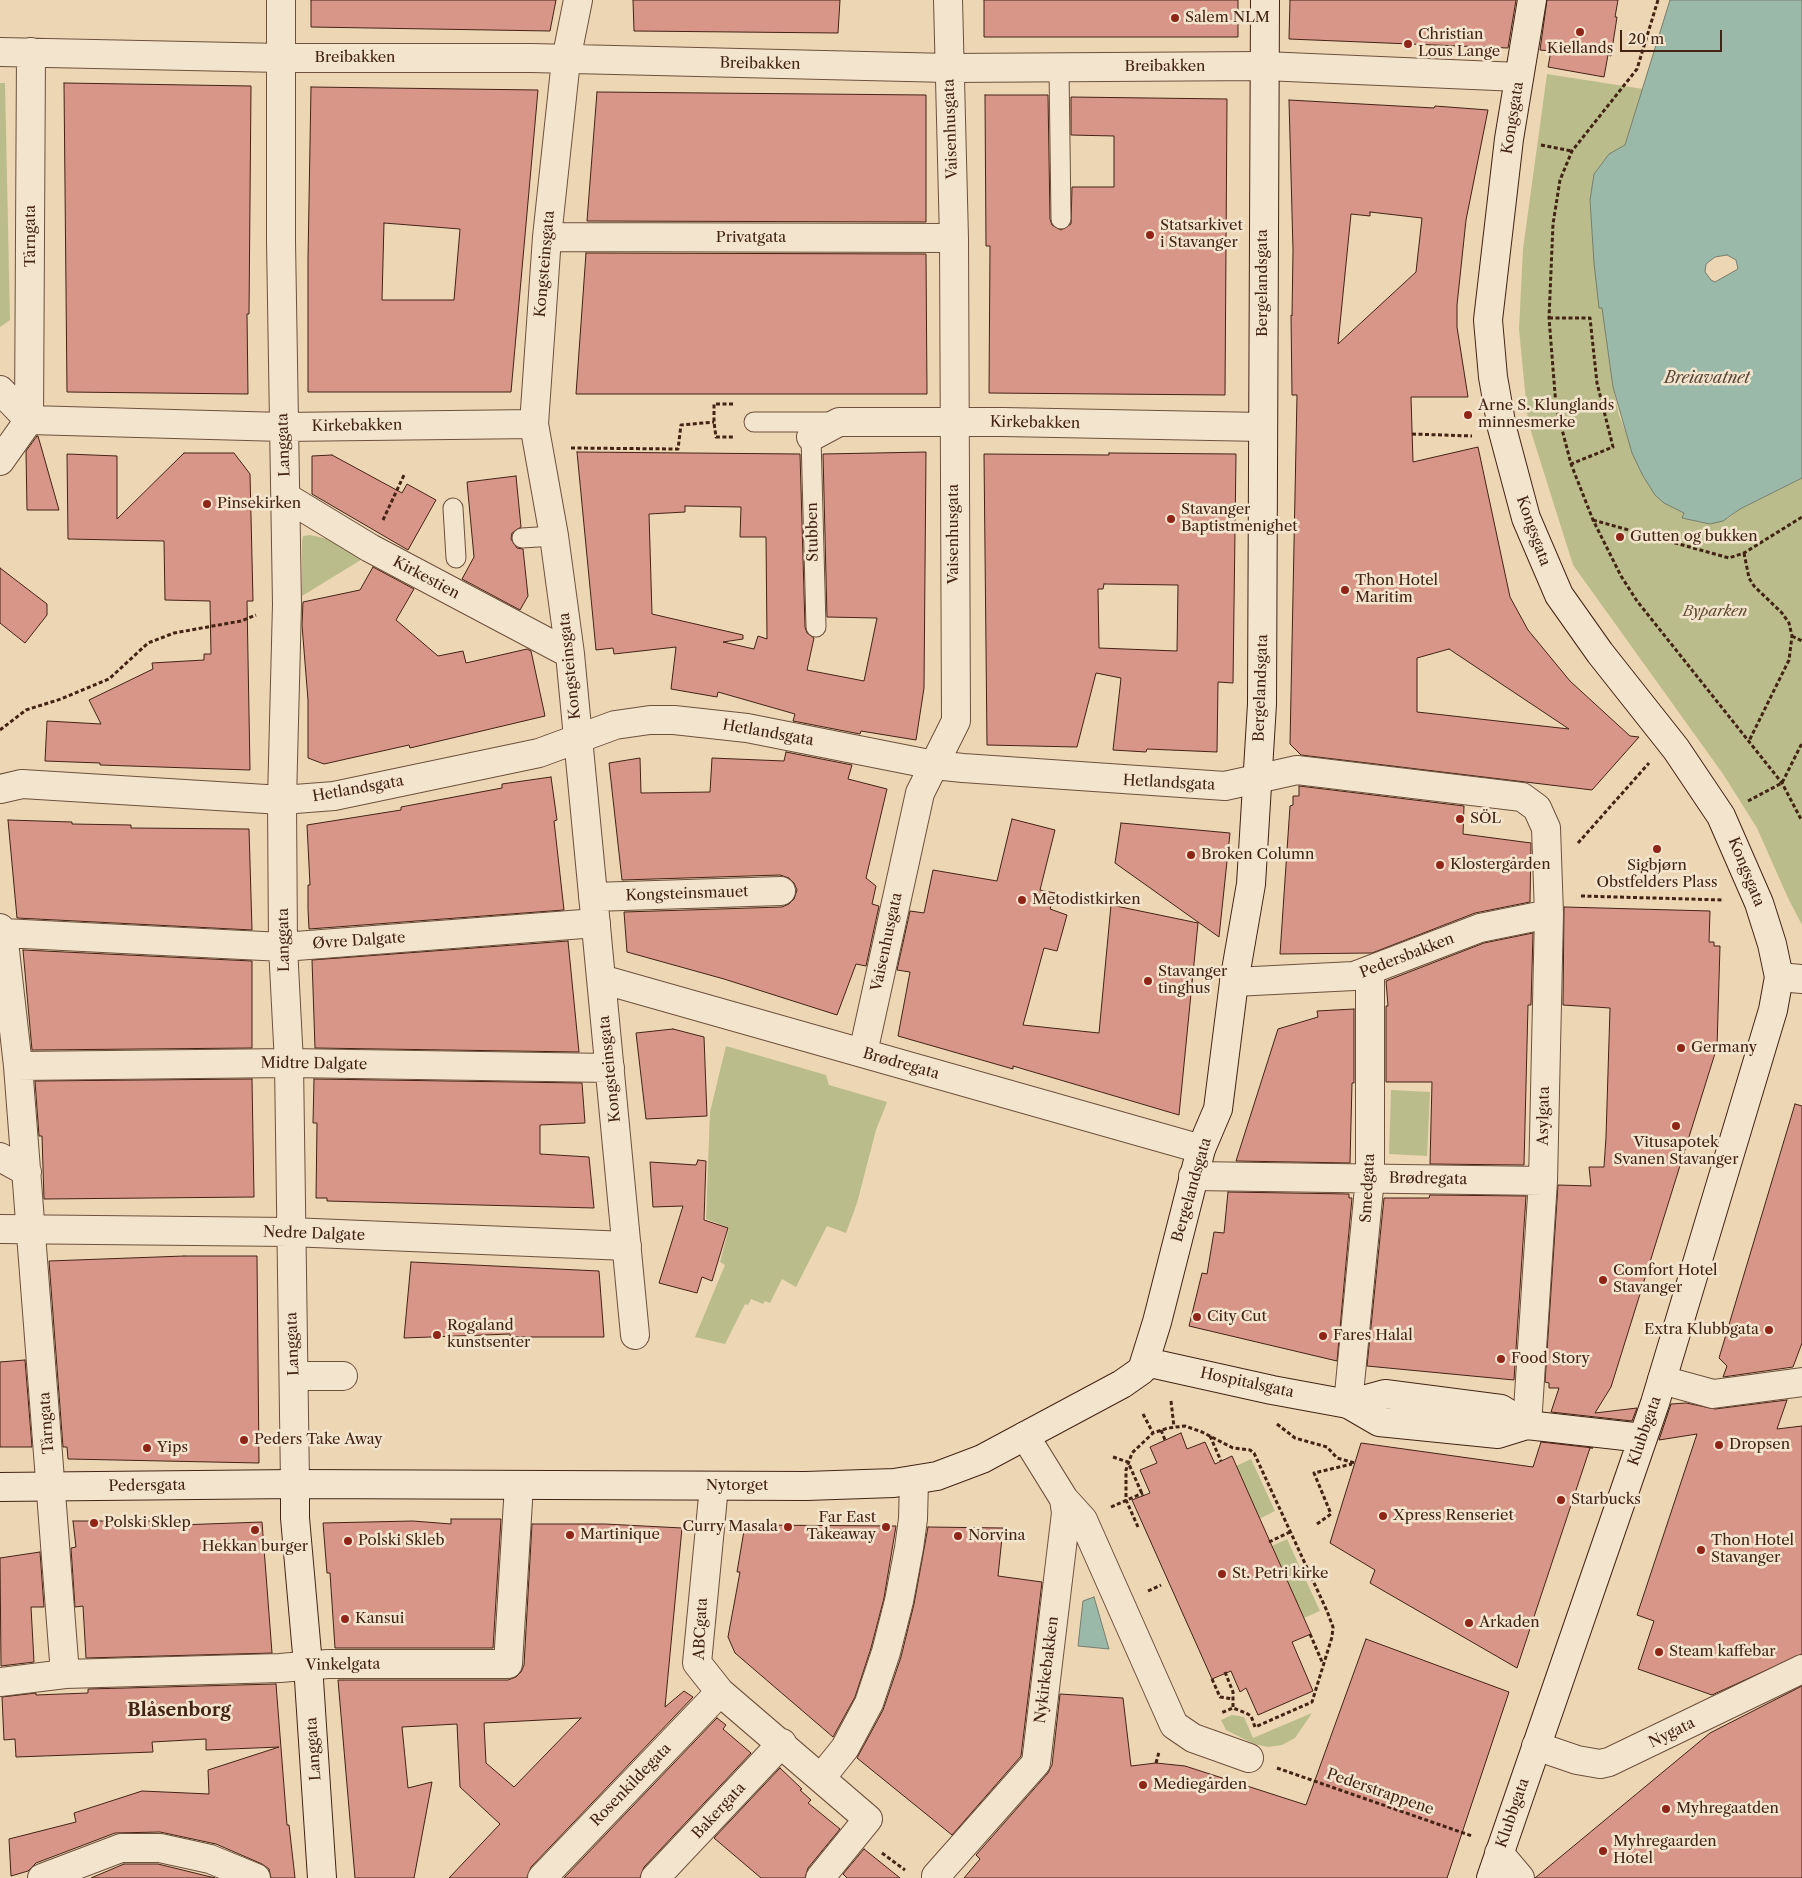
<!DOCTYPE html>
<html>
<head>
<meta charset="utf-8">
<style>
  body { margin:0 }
  #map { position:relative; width:1802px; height:1878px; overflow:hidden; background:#edd6b4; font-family:"Libre Caslon Text",serif }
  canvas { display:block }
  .scale { position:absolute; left:1620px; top:30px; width:102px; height:22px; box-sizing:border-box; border:2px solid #432314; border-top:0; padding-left:6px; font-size:15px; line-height:18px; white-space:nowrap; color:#432314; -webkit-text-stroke:4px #f3e4ce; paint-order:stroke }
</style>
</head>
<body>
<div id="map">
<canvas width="1802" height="1878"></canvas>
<div class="scale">20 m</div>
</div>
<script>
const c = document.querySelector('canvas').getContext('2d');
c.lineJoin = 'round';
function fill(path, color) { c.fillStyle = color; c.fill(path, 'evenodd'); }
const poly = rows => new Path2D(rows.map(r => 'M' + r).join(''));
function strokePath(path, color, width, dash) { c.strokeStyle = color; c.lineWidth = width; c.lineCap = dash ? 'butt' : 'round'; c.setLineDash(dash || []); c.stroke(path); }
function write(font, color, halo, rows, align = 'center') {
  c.font = font + ' "Libre Caslon Text",serif'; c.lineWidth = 5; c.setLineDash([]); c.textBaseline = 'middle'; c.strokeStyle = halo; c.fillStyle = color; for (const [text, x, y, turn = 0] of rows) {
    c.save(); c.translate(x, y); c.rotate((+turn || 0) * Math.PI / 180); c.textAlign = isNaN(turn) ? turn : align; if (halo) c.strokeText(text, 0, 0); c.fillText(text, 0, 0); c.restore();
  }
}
fill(poly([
  [1547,74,1643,89,1625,145,1609,154,1594,174,1590,200,1599,307,1602,308,1613,387,1619,415,1643,476,1674,508,1684,513,1683,518,1710,524,1729,518,1740,509,1802,478,1802,925,1788,898,1757,828,1723,774,1573,565,1528,422,1519,329,1523,249],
  [0,83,5,83,10,320,0,327],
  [310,535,328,539,364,558,302,596,302,541,303,536],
  [726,1046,826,1075,829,1085,887,1102,876,1130,857,1203,846,1233,827,1226,796,1287,782,1279,770,1303,765,1301,763,1304,751,1299,748,1305,745,1304,725,1344,695,1337,725,1265,720,1262,729,1228,706,1219,710,1112],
  [1391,1090,1430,1092,1427,1156,1389,1154],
  [1251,1459,1275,1511,1259,1519,1236,1466],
  [1287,1539,1320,1611,1304,1618,1272,1546],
  [1312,1713,1295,1738,1282,1745,1268,1747,1254,1744,1226,1730,1221,1720,1232,1715,1244,1717,1253,1738]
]), '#babd8b');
const water = poly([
  [1670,0,1802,0,1802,478,1740,509,1723,521,1710,524,1682,518,1684,513,1664,503,1655,495,1643,476,1632,453,1613,387,1602,308,1599,308,1594,263,1590,200,1594,174,1609,154,1625,145,1670,0],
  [1727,255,1736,260,1738,269,1715,282,1711,280,1705,272,1706,264,1715,257,1727,255],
  [1094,1597,1105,1635,1109,1649,1078,1646,1083,1601,1094,1597]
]);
fill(water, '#9ab9a9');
strokePath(water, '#777d6d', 1);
const building = poly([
  [311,0,556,0,550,31,311,27,311,0],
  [633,0,840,0,838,33,634,31,633,0],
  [984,0,1238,0,1238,37,984,37,984,0],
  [1290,0,1516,0,1508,48,1289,39,1290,0],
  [1547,0,1618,0,1615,17,1617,17,1611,56,1608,55,1604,77,1548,67,1551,51,1540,50,1547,0],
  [64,83,251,86,249,314,247,314,248,394,67,392,64,83],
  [311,87,538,90,511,392,308,392,308,259,311,87],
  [384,223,460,229,454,300,382,300,384,223],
  [597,92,926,95,926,222,587,221,597,92],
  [985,95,1048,95,1050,219,1052,225,1061,230,1071,224,1072,187,1114,187,1114,136,1071,135,1071,97,1227,99,1225,395,989,393,990,246,986,246,985,95],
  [1289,100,1434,108,1435,106,1488,110,1466,220,1457,305,1457,327,1468,397,1411,397,1413,462,1478,447,1510,597,1528,630,1570,681,1630,736,1639,737,1592,790,1301,755,1290,744,1297,395,1292,395,1291,315,1292,316,1293,250,1289,100],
  [1370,212,1422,218,1416,272,1338,344,1351,214,1370,216,1370,212],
  [1449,649,1569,729,1417,712,1417,658,1449,649],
  [586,253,926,254,927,394,576,394,586,253],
  [37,436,38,436,59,510,27,510,26,451,37,436],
  [577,452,800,454,805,627,807,633,814,638,807,670,864,681,877,618,827,617,823,454,926,452,924,688,916,740,861,731,860,734,793,721,795,714,718,692,717,697,671,689,676,647,614,654,613,648,596,650,577,452],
  [685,506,741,507,740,537,766,537,767,639,758,636,754,649,723,642,743,639,743,635,652,614,649,514,685,512,685,506],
  [184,453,234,453,250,474,253,601,247,601,250,770,100,765,100,763,45,761,47,721,101,724,89,700,153,669,152,663,204,660,204,654,211,654,210,601,165,600,164,541,68,539,67,454,117,456,117,519,184,453],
  [1109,453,1236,454,1233,683,1218,682,1217,752,1147,749,1146,752,1113,750,1121,678,1096,673,1077,747,987,745,984,454,1109,455,1109,453],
  [1104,584,1178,585,1177,651,1099,648,1098,589,1103,589,1104,584],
  [332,455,402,493,407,484,436,500,408,550,312,494,312,456,332,455],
  [516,476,521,527,512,533,511,539,517,548,523,549,528,596,520,610,462,579,474,557,467,482,516,476],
  [373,567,414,589,396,620,438,656,463,651,466,663,527,649,531,651,545,716,410,748,409,745,324,764,308,758,308,700,302,625,303,602,360,590,373,567],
  [0,568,47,604,47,615,25,643,0,623,0,568],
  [786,752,852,765,848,779,887,789,866,878,876,886,872,904,879,906,866,966,856,964,837,1015,724,979,627,952,624,912,782,907,789,904,794,899,797,890,794,883,789,878,780,875,622,880,609,763,640,758,641,793,710,792,712,758,784,761,786,752],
  [551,777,557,820,554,821,564,910,309,929,308,909,308,885,310,885,307,825,401,810,401,807,502,788,502,784,551,777],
  [1299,786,1464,806,1463,834,1531,843,1530,902,1475,913,1372,953,1280,954,1290,806,1293,805,1293,796,1299,796,1299,786],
  [1012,819,1055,830,1040,890,1055,893,1050,909,1067,915,1057,951,1044,948,1023,1025,1099,1033,1111,905,1198,923,1179,1115,1013,1066,1013,1069,898,1036,910,972,897,970,910,911,924,913,933,870,997,881,1012,819],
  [8,820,72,822,72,824,131,825,131,828,249,829,252,930,17,918,8,820],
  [1121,823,1230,833,1219,937,1115,863,1121,823],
  [1564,907,1710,911,1709,942,1714,942,1714,946,1720,946,1717,1047,1611,1387,1595,1413,1637,1408,1632,1421,1551,1412,1559,1388,1549,1388,1549,1383,1545,1382,1558,1185,1591,1186,1589,1167,1604,1167,1606,1137,1610,1008,1563,1005,1564,907],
  [1533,933,1531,1005,1528,1005,1524,1165,1430,1164,1432,1082,1386,1082,1386,1006,1388,1006,1386,981,1484,943,1533,933],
  [568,941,579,1052,315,1048,312,960,568,941],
  [23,950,252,961,252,1048,32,1050,23,950],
  [1354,1009,1354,1083,1352,1083,1350,1163,1236,1161,1278,1029,1318,1017,1317,1011,1354,1009],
  [673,1029,704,1037,707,1116,646,1119,636,1033,673,1029],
  [252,1079,254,1197,44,1199,42,1136,39,1136,35,1081,252,1079],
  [314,1079,582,1083,585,1123,540,1125,540,1154,589,1157,594,1208,327,1201,327,1198,316,1198,317,1123,313,1123,314,1079],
  [1795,1104,1802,1106,1802,1343,1793,1367,1723,1377,1727,1366,1719,1358,1795,1104],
  [698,1160,706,1161,704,1220,728,1228,712,1281,702,1277,697,1293,659,1283,683,1206,653,1207,650,1162,696,1165,698,1160],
  [1228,1192,1349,1194,1349,1198,1352,1198,1337,1361,1189,1326,1202,1273,1207,1274,1214,1232,1224,1233,1228,1192],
  [1430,1195,1526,1196,1514,1380,1367,1366,1384,1198,1429,1198,1430,1195],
  [184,1256,257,1256,259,1463,68,1459,67,1447,63,1447,49,1261,184,1256],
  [411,1262,599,1271,604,1337,519,1337,510,1336,510,1334,404,1338,411,1262],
  [25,1360,32,1447,0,1447,0,1362,25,1360],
  [1787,1400,1777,1429,1802,1426,1802,1654,1712,1695,1638,1669,1654,1621,1637,1615,1697,1434,1659,1440,1671,1404,1686,1403,1715,1409,1787,1400],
  [1181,1433,1187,1449,1205,1442,1215,1464,1232,1456,1311,1634,1292,1642,1313,1691,1258,1715,1246,1688,1240,1692,1231,1671,1212,1679,1132,1500,1150,1493,1140,1470,1157,1463,1150,1447,1181,1433],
  [1541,1442,1593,1448,1590,1448,1517,1668,1370,1583,1375,1570,1330,1543,1361,1443,1533,1467,1541,1442],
  [451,1519,501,1519,493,1648,335,1648,330,1573,327,1573,323,1523,413,1521,451,1524,451,1519],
  [73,1521,178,1521,179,1525,262,1522,272,1653,86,1658,83,1606,75,1607,71,1548,76,1547,73,1521],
  [532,1524,605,1524,682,1528,665,1707,684,1691,693,1697,531,1867,527,1878,449,1878,500,1824,460,1787,457,1724,402,1727,408,1788,432,1782,414,1878,355,1878,338,1680,508,1680,516,1677,521,1672,524,1665,532,1524],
  [581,1718,514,1787,486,1763,484,1723,581,1718],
  [745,1525,896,1526,884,1598,871,1648,855,1697,833,1737,735,1653,728,1637,740,1572,737,1572,745,1525],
  [928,1527,1003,1528,998,1576,1042,1582,1021,1756,952,1835,857,1758,883,1710,901,1657,914,1604,928,1527],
  [40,1552,44,1607,31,1607,34,1662,1,1666,0,1558,40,1552],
  [1366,1639,1509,1692,1447,1878,964,1878,980,1859,976,1855,1048,1773,1052,1765,1060,1694,1123,1698,1131,1766,1156,1763,1185,1766,1306,1805,1366,1639],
  [276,1684,287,1825,289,1825,295,1878,271,1878,269,1869,262,1864,216,1844,160,1832,115,1833,36,1863,28,1871,11,1876,9,1839,76,1822,74,1813,142,1791,209,1794,208,1770,279,1747,206,1750,206,1739,152,1742,153,1752,16,1757,15,1739,4,1740,2,1697,36,1693,36,1695,88,1693,88,1689,276,1684],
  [1802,1686,1802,1878,1535,1878,1710,1733,1802,1686],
  [717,1718,726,1725,723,1729,751,1753,644,1867,640,1878,564,1878,717,1718],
  [780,1768,802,1789,800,1790,811,1800,808,1803,840,1829,808,1868,805,1878,761,1878,714,1838,780,1768],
  [864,1849,900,1878,847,1878,843,1874,864,1849],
  [124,1864,158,1864,215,1878,91,1878,124,1864]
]);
fill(building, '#d89689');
strokePath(building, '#432314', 1);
const lane = poly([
  [1059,68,1061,219],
  [754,422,835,422],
  [811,437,816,627],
  [453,508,456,558],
  [522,538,554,536]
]);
const street = poly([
  [281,0,281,241,287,604,282,800,283,947,289,1063,295,1484],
  [578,0,566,60,547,237,534,424,554,536,570,654,635,1335],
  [0,52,282,58,531,58,949,68,1264,66,1519,77],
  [547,237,954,238],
  [0,390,29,420],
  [29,420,283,427,534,424],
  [29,420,31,52],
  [811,437,839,422,1003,422,1263,427],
  [0,461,29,420],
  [286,497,370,548,570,654],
  [0,789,22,784,282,800,334,796,539,753,615,725,650,720,674,720,747,728,934,765,963,768,1225,786,1297,770,1522,797,1537,808,1546,828,1549,914,1543,1181,1527,1425],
  [593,897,781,891],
  [0,928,3,933,18,1066,65,1674],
  [3,933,283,947,596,923],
  [1779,977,1802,979],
  [601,979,1201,1149],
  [1234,982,1354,976,1480,928,1549,914],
  [863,1053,920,793,956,721,954,238,948,0],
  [18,1066,289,1063,610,1068],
  [0,1157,27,1172],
  [1193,1176,1543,1181],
  [0,1229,290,1232,627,1246],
  [294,1376,343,1376],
  [1662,1380,1713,1394,1802,1382],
  [1348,1404,1370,1178,1370,971],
  [714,1486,697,1663,720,1692,868,1819,820,1878],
  [1064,1499,1083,1520,1174,1725,1193,1738,1249,1758],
  [0,1682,65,1674,280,1668,328,1664,508,1664,519,1485],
  [1536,1746,1577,1760,1600,1764,1609,1762,1802,1669],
  [821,1778,845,1748,869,1703,886,1652,899,1601,909,1548,913,1519,914,1481],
  [1499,1853,1520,1878],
  [42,1878,121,1848,160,1848,210,1859,256,1878],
  [542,1878,720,1692],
  [655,1878,782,1743],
  [938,1878,936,1876,1036,1763,1066,1513,1064,1499,1025,1436]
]);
const secondary = poly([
  [1146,1362,1272,1390,1348,1404,1379,1422,1498,1434,1527,1425],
  [1348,1404,1385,1394,1501,1409,1527,1425,1643,1438],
  [295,1484,295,1518,308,1665,322,1878],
  [0,1487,295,1484,806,1486,894,1483,937,1476,982,1459,1122,1384,1142,1370,1157,1322,1201,1149,1218,1109,1234,982,1251,884,1262,704,1265,0],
  [1491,1878,1655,1403,1773,1010,1779,977,1772,944,1759,903,1721,816,1676,749,1600,653,1559,595,1526,518,1502,428,1493,377,1488,320,1509,139,1532,0]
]);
strokePath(lane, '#6e503c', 21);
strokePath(street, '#6e503c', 30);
strokePath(secondary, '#432314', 30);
strokePath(poly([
  [1658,0,1637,69,1572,151,1560,180,1553,224,1549,318,1556,406,1571,464,1593,520,1621,576,1637,601,1782,783,1802,821],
  [1541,145,1572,151],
  [1549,318,1590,318,1597,383,1613,447,1571,464],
  [733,404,714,404,714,422,716,437,733,437],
  [1412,434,1472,436],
  [571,448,678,449,681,425,714,422],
  [383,520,404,475],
  [1593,520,1729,558,1744,553,1802,517],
  [1744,553,1749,578,1754,586,1782,613,1789,623,1792,636,1789,660,1749,741],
  [1792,636,1802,641],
  [0,730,26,710,61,699,109,679,148,643,174,633,241,621,256,615],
  [1748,801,1782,783,1802,743],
  [1578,843,1649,763],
  [1581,896,1724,900],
  [1171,1401,1174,1427],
  [1143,1414,1153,1433],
  [1277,1424,1295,1438,1327,1447,1337,1458,1355,1463],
  [1161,1430,1165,1440],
  [1210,1436,1221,1461],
  [1113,1457,1128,1462,1143,1496],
  [1111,1507,1143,1493],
  [1317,1524,1331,1514,1314,1473,1352,1464],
  [1138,1527,1126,1500,1126,1470,1132,1453,1153,1433,1168,1428,1185,1426,1202,1432,1233,1448,1250,1450,1254,1453,1327,1611,1333,1627,1332,1637,1312,1702,1255,1727,1251,1716,1246,1713,1233,1708,1221,1713],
  [1269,1542,1290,1532],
  [1148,1591,1161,1585],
  [1310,1634,1323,1664],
  [1225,1672,1233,1692,1233,1708],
  [1212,1679,1220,1697,1234,1699],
  [1156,1763,1159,1752],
  [1277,1768,1472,1836],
  [882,1853,905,1870]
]), '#432314', 3, [4, 2.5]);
strokePath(lane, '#f3e4ce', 19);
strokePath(street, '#f3e4ce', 28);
strokePath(secondary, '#f3e4ce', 28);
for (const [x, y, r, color] of [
  [1175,18,5,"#8f2418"],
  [1580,32,5,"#8f2418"],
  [1408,44,5,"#8f2418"],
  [1150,235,5,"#8f2418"],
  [1468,415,5,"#8f2418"],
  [207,504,5,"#8f2418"],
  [1171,519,5,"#8f2418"],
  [1620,537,5,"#8f2418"],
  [1345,590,5,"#8f2418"],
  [1460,819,5,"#8f2418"],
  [1657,849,5,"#8f2418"],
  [1191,855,5,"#8f2418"],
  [1440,865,5,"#8f2418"],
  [1022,900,5,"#8f2418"],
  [1148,981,5,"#8f2418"],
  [1681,1048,5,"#8f2418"],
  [1676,1126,5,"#8f2418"],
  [1603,1280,5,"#8f2418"],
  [1197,1317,5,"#8f2418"],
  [1769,1330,5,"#8f2418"],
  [437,1335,5,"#8f2418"],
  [1323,1336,5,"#8f2418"],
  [1501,1359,5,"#8f2418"],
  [244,1440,5,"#8f2418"],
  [1719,1445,5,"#8f2418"],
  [147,1448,5,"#8f2418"],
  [1561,1500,5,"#8f2418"],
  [1383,1516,5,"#8f2418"],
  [94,1523,5,"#8f2418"],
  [788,1527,5,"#8f2418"],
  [886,1527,5,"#8f2418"],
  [255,1530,5,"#8f2418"],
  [570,1535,5,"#8f2418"],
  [958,1536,5,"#8f2418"],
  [348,1541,5,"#8f2418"],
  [1701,1550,5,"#8f2418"],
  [1222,1574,5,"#8f2418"],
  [345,1619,5,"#8f2418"],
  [1469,1623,5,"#8f2418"],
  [1659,1652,5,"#8f2418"],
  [1143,1785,5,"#8f2418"],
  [1666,1809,5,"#8f2418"],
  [1603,1851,5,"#8f2418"]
]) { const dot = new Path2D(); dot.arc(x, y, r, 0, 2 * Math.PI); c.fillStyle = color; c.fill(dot); strokePath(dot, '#f3e4ce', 2); }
write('15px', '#432314', '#f3e4ce', [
  ["Salem NLM",1185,18],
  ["Christian",1418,35],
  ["Lous Lange",1418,52],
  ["Kiellands",1580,49,"center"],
  ["Statsarkivet",1160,226],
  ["i Stavanger",1160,243],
  ["Arne S. Klunglands",1478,406],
  ["minnesmerke",1478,423],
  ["Pinsekirken",217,504],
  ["Stavanger",1181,510],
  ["Baptistmenighet",1181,527],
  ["Gutten og bukken",1630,537],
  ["Thon Hotel",1355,581],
  ["Maritim",1355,598],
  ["SÖL",1470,819],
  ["Broken Column",1201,855],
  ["Klostergården",1450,865],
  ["Sigbjørn",1657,866,"center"],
  ["Obstfelders Plass",1657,883,"center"],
  ["Metodistkirken",1032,900],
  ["Stavanger",1158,972],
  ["tinghus",1158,989],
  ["Germany",1691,1048],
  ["Vitusapotek",1676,1143,"center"],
  ["Svanen Stavanger",1676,1160,"center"],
  ["Comfort Hotel",1613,1271],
  ["Stavanger",1613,1288],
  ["City Cut",1207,1317],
  ["Rogaland",447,1326],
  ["kunstsenter",447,1343],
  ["Extra Klubbgata",1759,1330,"right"],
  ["Fares Halal",1333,1336],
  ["Food Story",1511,1359],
  ["Peders Take Away",254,1440],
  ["Dropsen",1729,1445],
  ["Yips",157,1448],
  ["Starbucks",1571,1500],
  ["Xpress Renseriet",1393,1516],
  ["Far East",876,1518,"right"],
  ["Takeaway",876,1535,"right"],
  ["Polski Sklep",104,1523],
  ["Curry Masala",778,1527,"right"],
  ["Martinique",580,1535],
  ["Norvina",968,1536],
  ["Polski Skleb",358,1541],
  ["Thon Hotel",1711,1541],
  ["Stavanger",1711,1558],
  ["Hekkan burger",255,1547,"center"],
  ["St. Petri kirke",1232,1574],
  ["Kansui",355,1619],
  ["Arkaden",1479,1623],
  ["Steam kaffebar",1669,1652],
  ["Mediegården",1153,1785],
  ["Myhregaatden",1676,1809],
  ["Myhregaarden",1613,1842],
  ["Hotel",1613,1859]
], 'left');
write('15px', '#432314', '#f3e4ce', [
  ["Breibakken",355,58],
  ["Breibakken",760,64,1],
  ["Breibakken",1165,67],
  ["Kongsgata",1513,118,-81],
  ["Vaisenhusgata",951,129,-92],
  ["Tårngata",31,236,-90],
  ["Privatgata",751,238],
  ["Kongsteinsgata",545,264,-85],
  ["Bergelandsgata",1263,283,-90],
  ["Kirkebakken",1035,423,1],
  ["Kirkebakken",357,426,-1],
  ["Langgata",284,445,-92],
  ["Kongsgata",1533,531,70],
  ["Stubben",813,532,-91],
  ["Vaisenhusgata",954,534,-90],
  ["Kirkestien",426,578,28],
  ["Kongsteinsgata",570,666,-96],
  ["Bergelandsgata",1261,688,-88],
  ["Hetlandsgata",768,733,10],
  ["Hetlandsgata",1169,783,3],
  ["Hetlandsgata",358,789,-10],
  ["Kongsgata",1746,872,68],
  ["Kongsteinsmauet",687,894,-2],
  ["Langgata",284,940,-91],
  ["Øvre Dalgate",359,941,-4],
  ["Vaisenhusgata",887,942,-78],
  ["Pedersbakken",1407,956,-21],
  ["Midtre Dalgate",314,1064,1],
  ["Brødregata",901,1064,16],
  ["Kongsteinsgata",610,1069,-96],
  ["Asylgata",1544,1116,-89],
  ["Brødregata",1428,1179,1],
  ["Smedgata",1368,1188,-87],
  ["Bergelandsgata",1192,1190,-74],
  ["Nedre Dalgate",314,1234,2],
  ["Langgata",293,1344,-92],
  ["Hospitalsgata",1247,1383,12],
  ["Tårngata",47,1423,-94],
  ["Klubbgata",1645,1431,-71],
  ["Pedersgata",147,1486,-1],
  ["Nytorget",737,1486],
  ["ABCgata",701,1629,-87],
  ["Vinkelgata",343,1665,-1],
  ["Nykirkebakken",1047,1670,-83],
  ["Nygata",1672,1733,-26],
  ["Langgata",314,1749,-94],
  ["Rosenkildegata",631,1785,-46],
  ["Pederstrappene",1380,1792,19],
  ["Bakergata",719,1811,-47],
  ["Klubbgata",1513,1813,-71]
]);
write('italic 15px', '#614a32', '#f3e4ce', [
  ["Byparken",1715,612]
]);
write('italic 16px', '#594839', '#f3e4ce', [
  ["Breiavatnet",1707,378]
]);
write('bold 18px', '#432314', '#f3e4ce', [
  ["Blåsenborg",179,1711]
]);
</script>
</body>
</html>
